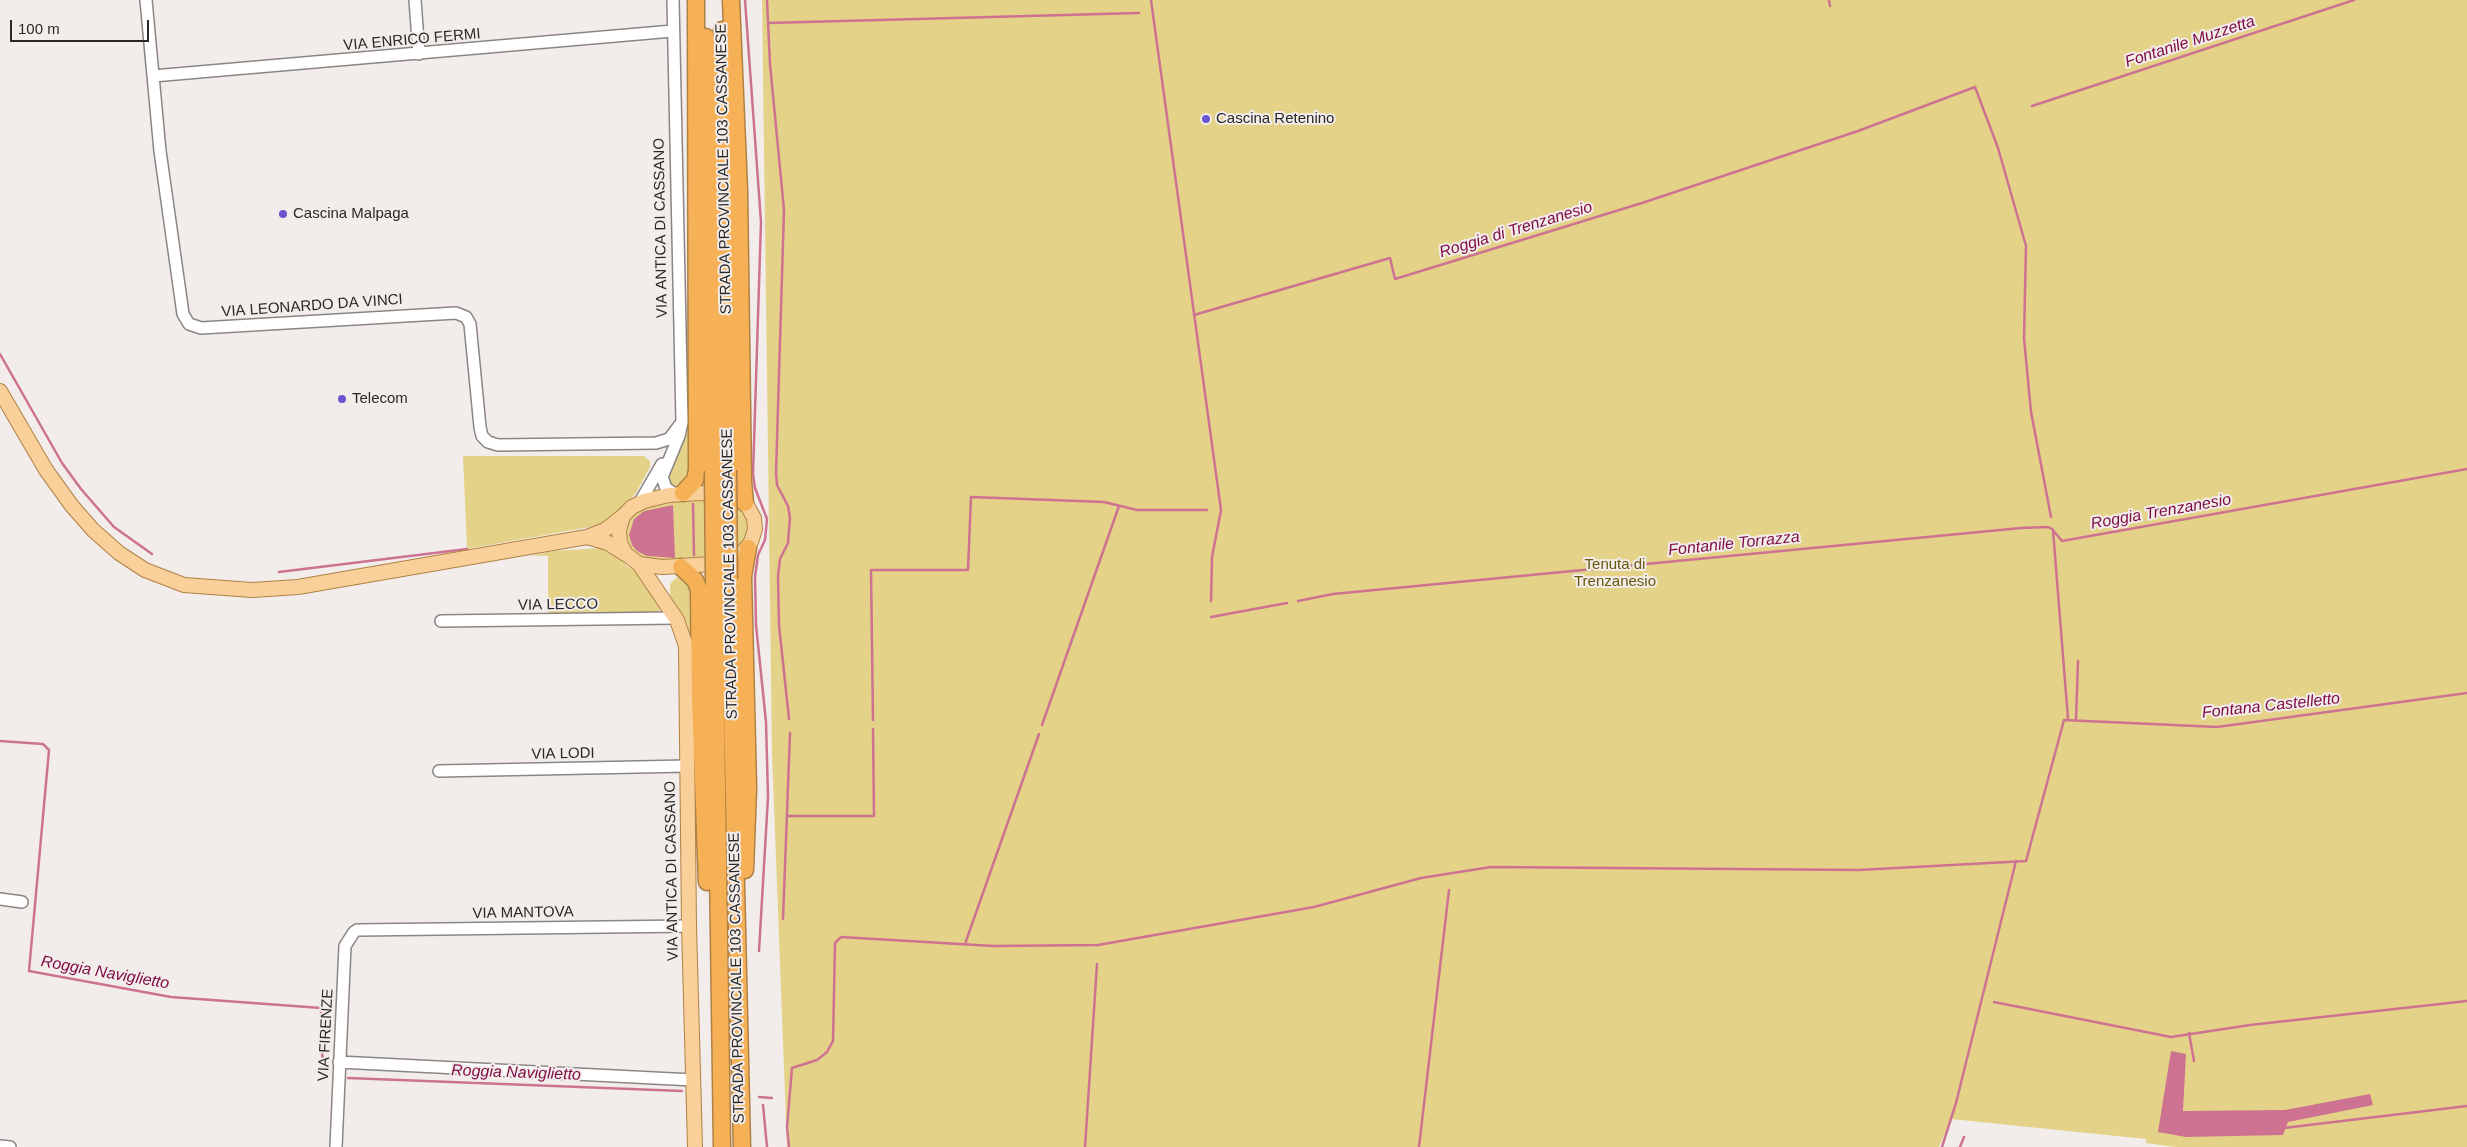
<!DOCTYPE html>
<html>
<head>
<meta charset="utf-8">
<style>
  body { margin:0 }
  #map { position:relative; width:2467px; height:1147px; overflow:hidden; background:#f2edea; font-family:Arial,sans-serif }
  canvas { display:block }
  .scale { position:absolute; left:10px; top:20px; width:139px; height:22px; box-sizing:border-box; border:2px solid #2a2827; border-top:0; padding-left:6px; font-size:15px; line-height:18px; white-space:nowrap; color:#2a2827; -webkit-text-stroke:4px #f2edea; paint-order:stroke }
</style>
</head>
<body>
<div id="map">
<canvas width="2467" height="1147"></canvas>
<div class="scale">100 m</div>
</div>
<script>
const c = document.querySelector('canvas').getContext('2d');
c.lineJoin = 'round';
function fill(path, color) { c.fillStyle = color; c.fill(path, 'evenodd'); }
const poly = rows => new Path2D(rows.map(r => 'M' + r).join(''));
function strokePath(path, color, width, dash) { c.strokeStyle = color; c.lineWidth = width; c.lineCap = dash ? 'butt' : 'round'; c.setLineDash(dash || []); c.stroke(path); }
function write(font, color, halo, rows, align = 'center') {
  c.font = font + ' Arial,sans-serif'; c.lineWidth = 4; c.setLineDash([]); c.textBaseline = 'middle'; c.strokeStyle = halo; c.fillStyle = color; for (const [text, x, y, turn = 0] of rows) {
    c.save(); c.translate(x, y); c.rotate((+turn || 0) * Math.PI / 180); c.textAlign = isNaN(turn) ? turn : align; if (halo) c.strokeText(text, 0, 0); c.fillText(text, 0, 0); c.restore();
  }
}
fill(poly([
  [762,0,2467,0,2467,1147,2175,1147,2146,1143,2146,1139,1951,1119,1939,1147,787,1147,772,753],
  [690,361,696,469,678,488,671,484,668,475,687,433],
  [463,456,644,456,650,461,650,467,636,493,611,519,601,525,467,549],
  [709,499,735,503,744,511,749,523,748,534,740,547,712,557,682,561,647,559,631,550,625,532,629,520,634,513,646,507,673,501],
  [599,548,616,554,627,566,645,577,660,607,660,610,657,613,548,614,548,556,532,556,552,551],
  [677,577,691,585,693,646,686,621,670,595,670,584]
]), '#e4d288');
fill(poly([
  [673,505,675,558,647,556,637,551,632,545,629,535,634,519,644,511],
  [2171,1051,2186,1054,2183,1111,2285,1110,2370,1094,2373,1105,2288,1122,2283,1135,2186,1137,2158,1132]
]), '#cd7291');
strokePath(poly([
  [745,0,761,222,753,474,755,488,767,519,765,540,758,555,755,577,756,625,766,722,768,797,759,951],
  [767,0,770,64,784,210,776,473,777,485,788,506,790,518,788,543,780,559,778,576,779,625,789,719],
  [1151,0,1221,510,1212,557,1211,601],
  [1829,0,1830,6],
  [768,23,1139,13],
  [2032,106,2354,0],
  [1194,315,1390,258,1395,279,1642,203,1858,131,1975,87,1998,148,2026,246,2024,338,2031,412,2051,517],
  [0,354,62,463,81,489,114,527,152,554],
  [693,504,694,555],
  [2052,529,2062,541,2467,469],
  [2053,530,2068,719],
  [279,572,467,549],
  [1298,601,1333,594,2021,528,2048,527,2052,529],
  [1211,617,1287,603],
  [873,720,871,570,968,570,971,497,1104,502,1137,510,1207,510],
  [2076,720,2078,661],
  [1042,725,1119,506],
  [0,741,43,744,49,750,29,971,171,997,321,1008,323,1077],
  [787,816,874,816,873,729],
  [783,919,790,733],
  [965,944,1039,734],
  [1994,1002,2171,1037,2250,1025,2467,1001],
  [2189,1033,2194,1061],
  [348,1078,682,1091],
  [759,1097,772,1098],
  [763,1105,767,1147],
  [2284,1128,2467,1106],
  [789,1147,787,1127,792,1068,817,1060,827,1052,833,1041,835,943,841,937,993,946,1098,945,1314,907,1421,878,1491,867,1859,870,2026,861,2064,720,2217,727,2467,693],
  [1085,1147,1097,964],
  [1419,1147,1449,890],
  [1942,1147,1956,1103,2016,861],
  [1960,1147,1964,1137]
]), '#cd7291', 2.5);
const minor = poly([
  [146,0,160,151,183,314,189,324,201,328,456,313,466,317,470,324,480,427,482,436,488,442,498,445,656,443,669,439,682,422],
  [415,0,419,54],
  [673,0,682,422,679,436,662,477,666,488,675,494],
  [153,76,673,31],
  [640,502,662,464],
  [441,621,675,618],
  [439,771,687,766],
  [0,899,22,902],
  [339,1062,693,1080],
  [0,1146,10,1147],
  [336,1147,345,946,354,932,357,930,689,926]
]);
const major = poly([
  [0,391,46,470,72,506,93,530,119,553,145,570,184,585,252,590,298,587,587,537,605,530,623,516],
  [699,493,730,495,740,499,748,507,754,518,755,529,751,542,743,552,729,560,713,564,662,567,639,564,626,554,620,543,619,530,623,516,632,507,644,501,669,495,699,493],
  [587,537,608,543,627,555],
  [639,564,677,620,686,646,689,926,695,1147]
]);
const highway = poly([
  [731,0,739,190,743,482,745,503],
  [722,30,728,470],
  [706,37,713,471],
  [683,493,695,480,697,470,696,0],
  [681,567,695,580,699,590,700,701,707,882],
  [729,579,742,1147],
  [714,580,722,1147],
  [745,870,748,788,743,576,748,548]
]);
strokePath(minor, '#8b8684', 14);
strokePath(major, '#af8146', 16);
strokePath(highway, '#af8146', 19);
strokePath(minor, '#fff', 11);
strokePath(major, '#fad09a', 14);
strokePath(highway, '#f6b156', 16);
const highwayBridge = poly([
  [728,470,729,579],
  [713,471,714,580]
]);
strokePath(highwayBridge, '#af8146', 19, []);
strokePath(highwayBridge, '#f6b156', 16);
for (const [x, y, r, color] of [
  [1206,119,5,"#6955cf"],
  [283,214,5,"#6955cf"],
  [342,399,5,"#6955cf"]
]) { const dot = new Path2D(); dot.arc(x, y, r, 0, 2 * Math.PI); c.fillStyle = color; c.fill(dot); strokePath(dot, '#f2edea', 2); }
write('15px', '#2a2827', '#f2edea', [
  ["VIA ENRICO FERMI",412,40,-5],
  ["STRADA PROVINCIALE 103 CASSANESE",724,169,-91],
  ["VIA ANTICA DI CASSANO",661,228,-91],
  ["VIA LEONARDO DA VINCI",312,306,-4],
  ["STRADA PROVINCIALE 103 CASSANESE",730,574,-91],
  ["VIA LECCO",558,605,-1],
  ["VIA LODI",563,754,-1],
  ["VIA ANTICA DI CASSANO",672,871,-91],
  ["VIA MANTOVA",523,913,-1],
  ["STRADA PROVINCIALE 103 CASSANESE",737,978,-91],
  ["VIA FIRENZE",326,1035,-87]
]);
write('15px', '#2a2827', '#f2edea', [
  ["Cascina Retenino",1216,119],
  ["Cascina Malpaga",293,214],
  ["Telecom",352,399]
], 'left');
write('15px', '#67570a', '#f2edea', [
  ["Tenuta di",1615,565],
  ["Trenzanesio",1615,582]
]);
write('italic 16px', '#7e0b44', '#f2edea', [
  ["Fontanile Muzzetta",2190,42,-18],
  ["Roggia di Trenzanesio",1516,230,-17],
  ["Roggia Trenzanesio",2161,512,-10],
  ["Fontanile Torrazza",1734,544,-6],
  ["Fontana Castelletto",2271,706,-6],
  ["Roggia Naviglietto",105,973,10],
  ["Roggia Naviglietto",516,1073,2]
]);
</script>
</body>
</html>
